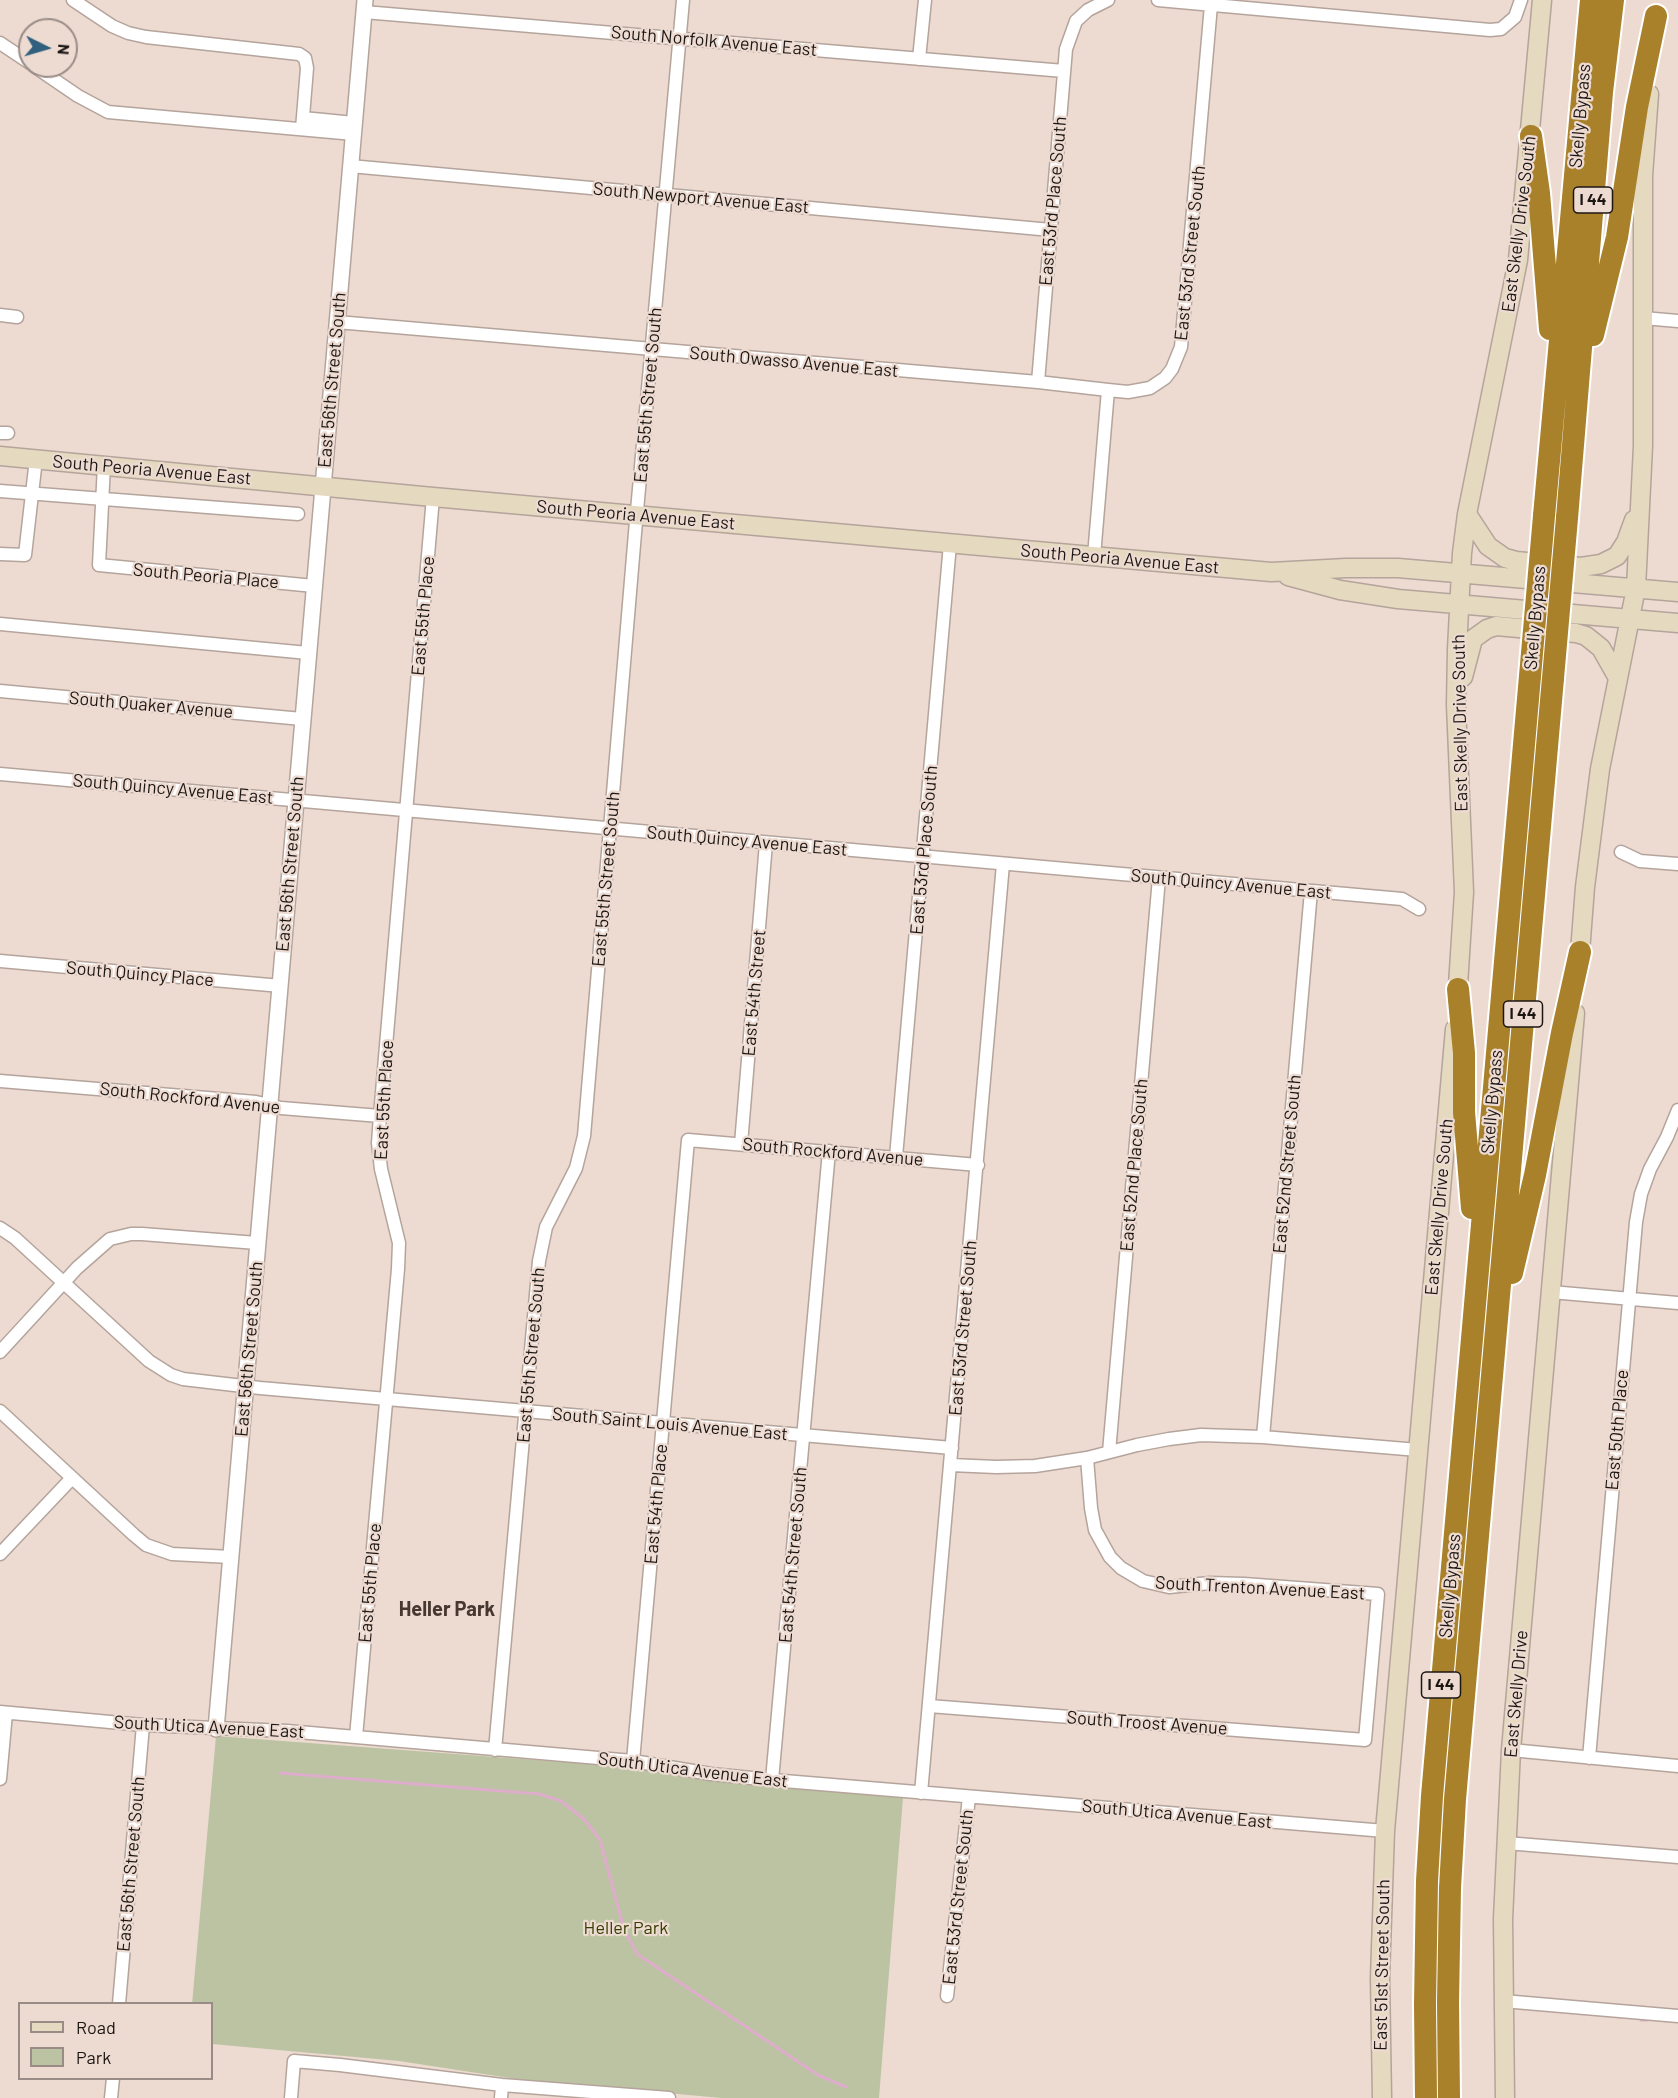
<!DOCTYPE html>
<html>
<head>
<meta charset="utf-8">
<style>
  body { margin:0 }
  #map { position:relative; width:1678px; height:2098px; overflow:hidden; background:#eddbd2; font-family:Barlow,sans-serif }
  canvas { display:block }
  .legend { position:absolute; left:18px; top:2002px; width:195px; height:78px; box-sizing:border-box; background:#eddbd2; border:2px solid #998c86; margin:0; padding:8px 10px; list-style:none; font-size:18px; color:#1c1613 }
  .legend li { display:flex; align-items:center; gap:12px; height:30px }
  .legend b { width:30px; border:2px solid #998c86 }
  .north { position:absolute; left:18px; top:18px; width:60px; height:60px; box-sizing:border-box; background:#eddbd2; border:2px solid #998c86; border-radius:50%; rotate:95deg; font-size:16px; font-weight:700; line-height:24px; text-align:center; color:#1c1613 }
  .north::after { content:''; display:block; margin:auto; width:21px; height:27px; background:#30607e; clip-path:polygon(50% 0,100% 100%,50% 72%,0 100%) }
</style>
</head>
<body>
<div id="map">
<canvas width="1678" height="2098"></canvas>
<ul class="legend">
<li><b style="height:8px;background:#e5d9bf"></b>Road</li>
<li><b style="height:16px;background:#bcc3a2"></b>Park</li>
</ul>
<div class="north">N</div>
</div>
<script>
const c = document.querySelector('canvas').getContext('2d');
c.lineJoin = 'round';
function fill(path, color) { c.fillStyle = color; c.fill(path, 'evenodd'); }
const poly = rows => new Path2D(rows.map(r => 'M' + r).join(''));
function strokePath(path, color, width, dash) { c.strokeStyle = color; c.lineWidth = width; c.lineCap = dash ? 'butt' : 'round'; c.setLineDash(dash || []); c.stroke(path); }
function write(font, color, halo, rows, align = 'center') {
  c.font = font + ' Barlow,sans-serif'; c.lineWidth = 4.5; c.setLineDash([]); c.textBaseline = 'middle'; c.strokeStyle = halo; c.fillStyle = color; for (const [text, x, y, turn = 0] of rows) {
    c.save(); c.translate(x, y); c.rotate((+turn || 0) * Math.PI / 180); c.textAlign = isNaN(turn) ? turn : align; if (halo) c.strokeText(text, 0, 0); c.fillText(text, 0, 0); c.restore();
  }
}
fill(poly([
  [216,1736,656,1769,703,1780,903,1798,879,2098,721,2098,516,2079,399,2061,212,2044,212,2004,192,2004]
]), '#bcc3a2');
strokePath(poly([
  [280,1773,539,1794,561,1801,584,1819,600,1840,624,1929,637,1954,818,2075,846,2087],
  [1641,2020,1647,2020]
]), '#ddadcb', 3);
const minor = poly([
  [73,0,112,26,128,33,146,37,299,54,305,58,307,68,302,129],
  [1158,0,1490,30,1501,29,1515,17,1521,0],
  [364,12,1064,71],
  [0,43,30,63],
  [919,59,925,0],
  [34,66,78,96,108,112,354,134],
  [303,118,354,123],
  [350,166,1051,230],
  [0,315,17,317],
  [1643,318,1678,321],
  [337,322,1038,382,1108,390,1128,392,1150,388,1165,378,1172,369,1181,347,1211,5],
  [1038,382,1066,49,1076,21,1088,10,1108,0],
  [0,433,8,433],
  [104,465,99,565,314,586],
  [0,491,298,514],
  [0,554,25,555,36,459],
  [1094,556,1108,390],
  [0,624,308,653],
  [0,691,302,719],
  [0,774,1402,899,1419,909],
  [1621,852,1640,861,1678,864],
  [0,961,281,986],
  [0,1081,256,1102,281,1108,380,1116],
  [741,1144,766,843],
  [896,1157,950,544],
  [0,1228,15,1238,149,1361,171,1375,183,1379,260,1388,952,1448],
  [1551,1292,1678,1303],
  [0,1352,77,1268,110,1239,131,1234,142,1234,257,1243],
  [0,1411,134,1535,146,1545,172,1554,231,1557],
  [1263,1437,1311,891],
  [1109,1452,1159,878],
  [951,1465,996,1467,1035,1466,1087,1458,1137,1445,1169,1439,1201,1435,1263,1437,1418,1450],
  [0,1554,72,1478],
  [929,1706,1365,1740,1378,1594,1244,1584,1210,1583,1169,1587,1143,1581,1121,1568,1110,1557,1095,1530,1091,1508,1087,1458],
  [0,1712,143,1725,287,1731,356,1737,633,1761,711,1774,772,1780,1385,1831],
  [356,1737,398,1269,399,1243,381,1169,378,1143,380,1116,433,497],
  [495,1750,539,1261,546,1227,576,1168,584,1136,635,533,683,0],
  [1511,1750,1678,1766],
  [1589,1758,1636,1222,1641,1194,1650,1169,1667,1137,1678,1110],
  [633,1761,688,1140,978,1165],
  [0,1779,6,1713],
  [772,1780,829,1151],
  [921,1793,1003,864],
  [1506,1843,1678,1857],
  [947,1996,969,1797],
  [1503,2001,1678,2016],
  [119,2004,143,1725],
  [111,2098,113,2078],
  [291,2098,294,2061,340,2065,502,2085,669,2098],
  [501,2098,502,2085]
]);
const tertiary = poly([
  [216,1729,365,0]
]);
const secondary = poly([
  [0,456,433,497,1271,572,1346,568,1398,568,1678,592],
  [1467,514,1488,546,1505,558,1516,561,1581,567,1601,564,1617,556,1626,542,1634,520],
  [1288,576,1340,590,1398,599,1678,623],
  [1463,677,1473,639,1487,629,1496,626,1576,633,1586,636,1601,648,1618,678],
  [1579,965,1585,887,1600,769,1636,588,1643,446,1643,176,1649,94],
  [1457,1001,1464,892,1456,705,1457,649,1462,553,1467,514,1518,260,1542,0],
  [1382,2098,1380,1977,1385,1831,1455,1029],
  [1505,2098,1503,1919,1511,1750,1575,1013]
]);
const motorway = poly([
  [1531,136,1539,193,1550,329],
  [1593,335,1617,237,1637,107,1656,16],
  [1544,516,1591,0],
  [1567,518,1602,92,1613,0],
  [1458,989,1464,1053,1464,1112,1472,1208],
  [1512,1273,1535,1175,1562,1033,1580,952],
  [1426,2098,1425,2004,1427,1881,1432,1796,1530,676],
  [1449,2098,1448,2002,1450,1888,1455,1799,1553,678]
]);
strokePath(minor, '#b4a49b', 15);
strokePath(tertiary, '#b4a49b', 18);
strokePath(secondary, '#b4a49b', 21);
strokePath(motorway, '#fff', 26);
strokePath(minor, '#fff', 12);
strokePath(tertiary, '#fff', 15);
strokePath(secondary, '#e5d9bf', 18);
strokePath(motorway, '#a9812a', 22);
const motorwayBridge = poly([
  [1530,676,1544,516],
  [1553,678,1567,518]
]);
strokePath(motorwayBridge, '#fff', 26, []);
strokePath(motorwayBridge, '#a9812a', 22);
for (const [x, y, w] of [
  [1593,200,39],
  [1523,1014,39],
  [1441,1685,39]
]) { const box = new Path2D(); box.roundRect(x - w / 2, y - 13, w, 26, 4.5); c.fillStyle = '#eddbd2'; c.fill(box); strokePath(box, '#1c1613', 1.5); }
write('bold 16px', '#1c1613', null, [
  ["I 44",1593,200],
  ["I 44",1523,1014],
  ["I 44",1441,1685]
]);
write('18px', '#1c1613', '#eddbd2', [
  ["South Norfolk Avenue East",714,41,5],
  ["Skelly Bypass",1580,116,-85],
  ["South Newport Avenue East",701,198,5],
  ["East 53rd Place South",1053,201,-85],
  ["East Skelly Drive South",1519,224,-83],
  ["East 53rd Street South",1190,253,-84],
  ["South Owasso Avenue East",794,362,5],
  ["East 56th Street South",332,380,-85],
  ["East 55th Street South",648,395,-85],
  ["South Peoria Avenue East",152,470,5],
  ["South Peoria Avenue East",636,515,5],
  ["South Peoria Avenue East",1120,559,5],
  ["South Peoria Place",206,576,5],
  ["East 55th Place",423,616,-85],
  ["Skelly Bypass",1535,618,-85],
  ["South Quaker Avenue",151,705,5],
  ["East Skelly Drive South",1460,723,-91],
  ["South Quincy Avenue East",173,789,5],
  ["South Quincy Avenue East",747,841,5],
  ["East 53rd Place South",924,850,-85],
  ["East 56th Street South",290,864,-85],
  ["East 55th Street South",606,879,-85],
  ["South Quincy Avenue East",1231,884,5],
  ["South Quincy Place",140,974,5],
  ["East 54th Street",754,993,-85],
  ["South Rockford Avenue",190,1098,6],
  ["East 55th Place",384,1100,-87],
  ["Skelly Bypass",1492,1102,-85],
  ["South Rockford Avenue",833,1152,5],
  ["East 52nd Street South",1287,1164,-85],
  ["East 52nd Place South",1134,1165,-85],
  ["East Skelly Drive South",1439,1207,-85],
  ["East 53rd Street South",963,1328,-85],
  ["East 56th Street South",249,1349,-85],
  ["East 55th Street South",531,1355,-85],
  ["South Saint Louis Avenue East",670,1424,5],
  ["East 50th Place",1617,1430,-85],
  ["East 54th Place",656,1504,-85],
  ["East 54th Street South",793,1555,-85],
  ["East 55th Place",370,1583,-85],
  ["Skelly Bypass",1450,1586,-85],
  ["South Trenton Avenue East",1260,1588,3],
  ["East Skelly Drive",1516,1694,-85],
  ["South Troost Avenue",1147,1723,4],
  ["South Utica Avenue East",209,1727,3],
  ["South Utica Avenue East",693,1770,7],
  ["South Utica Avenue East",1177,1814,5],
  ["East 56th Street South",131,1864,-85],
  ["East 53rd Street South",958,1897,-84],
  ["East 51st Street South",1382,1965,-89]
]);
write('18px', '#363e01', '#eddbd2', [
  ["Heller Park",626,1928]
]);
write('bold 20px', '#463831', '#eddbd2', [
  ["Heller Park",447,1609]
]);
</script>
</body>
</html>
